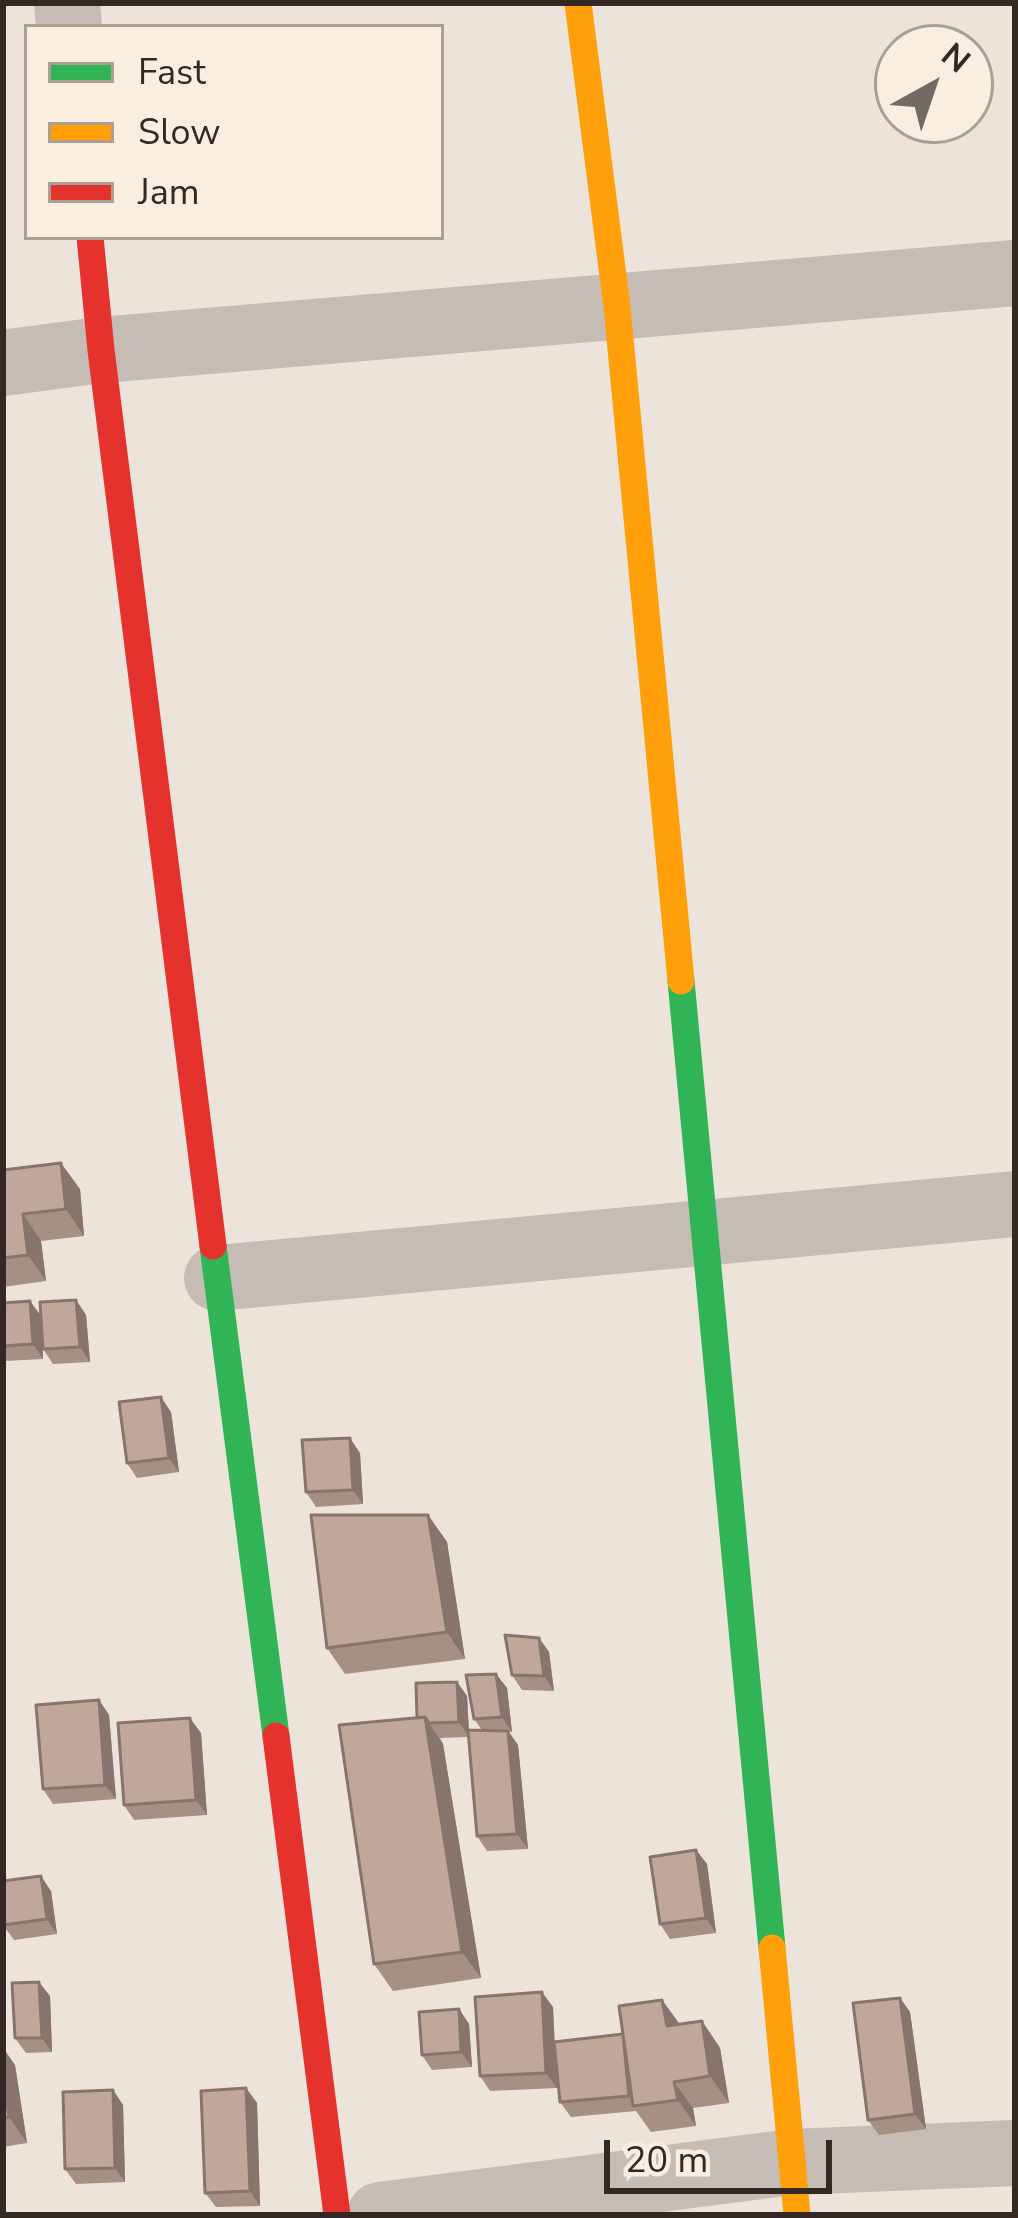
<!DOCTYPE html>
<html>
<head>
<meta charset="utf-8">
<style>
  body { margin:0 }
  #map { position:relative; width:1018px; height:2218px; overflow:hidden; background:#ece4db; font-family:"Nunito Sans",sans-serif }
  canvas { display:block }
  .frame { position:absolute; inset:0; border:6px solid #342824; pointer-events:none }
  .legend { position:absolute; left:24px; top:24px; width:420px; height:216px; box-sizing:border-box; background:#faeee0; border:3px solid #ab9f95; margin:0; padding:15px 21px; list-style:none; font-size:36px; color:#342824 }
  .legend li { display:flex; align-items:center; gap:24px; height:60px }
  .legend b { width:60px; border:3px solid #ab9f95 }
  .north { position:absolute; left:874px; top:24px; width:120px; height:120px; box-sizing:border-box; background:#faeee0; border:3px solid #ab9f95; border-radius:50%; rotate:40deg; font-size:33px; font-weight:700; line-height:48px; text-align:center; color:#342824 }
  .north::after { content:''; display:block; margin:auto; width:42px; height:54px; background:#746a64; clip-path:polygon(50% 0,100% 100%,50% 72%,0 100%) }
  .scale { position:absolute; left:604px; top:2140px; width:228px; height:54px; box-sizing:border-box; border:6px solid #342824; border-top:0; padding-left:15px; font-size:36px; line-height:42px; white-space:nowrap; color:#342824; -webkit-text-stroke:9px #faeee0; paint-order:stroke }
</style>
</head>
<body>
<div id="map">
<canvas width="1018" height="2218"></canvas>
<div class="frame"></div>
<ul class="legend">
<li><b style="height:15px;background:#30b455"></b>Fast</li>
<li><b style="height:15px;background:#ff9f0a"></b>Slow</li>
<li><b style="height:15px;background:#e5322d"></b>Jam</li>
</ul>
<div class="north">N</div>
<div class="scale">20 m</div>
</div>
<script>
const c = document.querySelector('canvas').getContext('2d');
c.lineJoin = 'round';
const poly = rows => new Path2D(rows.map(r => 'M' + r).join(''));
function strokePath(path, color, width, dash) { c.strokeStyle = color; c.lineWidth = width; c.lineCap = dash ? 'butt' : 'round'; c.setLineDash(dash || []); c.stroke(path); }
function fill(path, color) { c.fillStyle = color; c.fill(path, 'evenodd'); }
strokePath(poly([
  [67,3,69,27],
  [3,363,101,350,1015,273],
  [217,1278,1015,1204],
  [380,2215,792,2162,1015,2153]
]), '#c4bcb5', 66);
strokePath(poly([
  [681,981,772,1948],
  [213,1246,276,1736]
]), '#30b455', 27);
strokePath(poly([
  [578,3,617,307,681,981],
  [772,1948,797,2215]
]), '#ff9f0a', 27);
strokePath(poly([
  [90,237,101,350,213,1246],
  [276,1736,337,2215]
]), '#e5322d', 27);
fill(poly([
  [3,1170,80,1189,84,1236,41,1241,46,1281,3,1287],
  [76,1300,86,1315,90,1362,53,1364,43,1349],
  [30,1301,41,1316,43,1359,5,1361,3,1358,3,1303],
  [171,1412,179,1472,137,1478,127,1463],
  [360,1453,363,1504,316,1507,306,1492],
  [428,1515,447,1542,465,1659,345,1674,327,1648],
  [539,1638,549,1652,554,1691,522,1690,512,1675],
  [496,1674,507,1688,512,1732,509,1732,518,1745,528,1849,487,1851,477,1836,468,1737,440,1738,443,1744,481,1978,393,1991,374,1964,417,1718,457,1682,467,1696,469,1730,482,1730,474,1719],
  [99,1700,109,1715,116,1799,53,1804,43,1789],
  [201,1733,207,1815,134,1820,124,1805],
  [696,1850,707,1864,716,1933,670,1939,660,1924],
  [51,1891,57,1934,14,1940,3,1925],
  [50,1996,52,2052,26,2053,15,2038],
  [900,1998,910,2012,926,2129,879,2135,868,2120],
  [662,2000,680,2025,702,2021,720,2048,729,2103,693,2108,696,2126,651,2132,636,2111,571,2117,560,2102,555,2049,557,2088,490,2091,480,2076,553,2007,554,2041,623,2034],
  [459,2009,469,2024,472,2067,432,2070,422,2055],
  [3,2048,15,2065,27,2143,3,2147],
  [246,2088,257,2103,260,2206,216,2207,205,2193],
  [113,2090,123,2105,125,2182,76,2184,65,2169]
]), '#a68f85');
fill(poly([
  [61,1163,80,1189,84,1236,66,1209],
  [23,1214,41,1241,46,1281,28,1255],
  [76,1300,86,1315,90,1362,80,1347],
  [30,1301,41,1316,43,1359,33,1344],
  [161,1397,171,1412,179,1472,169,1458],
  [350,1438,360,1453,363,1504,353,1490],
  [428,1515,447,1542,465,1659,447,1632],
  [539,1638,549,1652,554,1691,544,1676],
  [496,1674,507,1688,512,1732,502,1717],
  [457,1682,467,1696,469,1737,459,1722],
  [99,1700,109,1715,116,1799,105,1785],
  [425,1717,443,1744,481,1978,462,1952],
  [190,1718,201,1733,207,1815,196,1800],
  [508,1731,518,1745,528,1849,517,1834],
  [696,1850,707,1864,716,1933,706,1918],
  [41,1876,51,1891,57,1934,47,1919],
  [39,1982,50,1996,52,2052,42,2038],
  [542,1992,553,2007,557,2088,546,2073],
  [900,1998,910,2012,926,2129,915,2114],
  [662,2000,681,2026,667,2026],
  [459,2009,469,2024,472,2067,461,2052],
  [702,2021,720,2048,729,2103,710,2076],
  [3,2048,15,2065,27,2143,9,2117,3,2079],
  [674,2082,693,2108,696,2126,678,2100],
  [246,2088,257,2103,260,2206,250,2191],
  [113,2090,123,2105,125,2182,115,2168]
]), '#87746c');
const building = poly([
  [61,1163,66,1209,23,1214,28,1255,3,1258,3,1170,61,1163],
  [76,1300,80,1347,43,1349,40,1302,76,1300],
  [30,1301,33,1344,3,1346,3,1303,30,1301],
  [161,1397,169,1458,127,1463,119,1402,161,1397],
  [350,1438,353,1490,306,1492,302,1440,350,1438],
  [311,1515,428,1515,447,1632,327,1648,311,1515],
  [505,1635,539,1638,544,1676,512,1675,505,1635],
  [496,1674,502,1717,474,1719,466,1675,496,1674],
  [457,1682,459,1722,429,1723,425,1717,417,1718,416,1683,457,1682],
  [99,1700,105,1785,43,1789,36,1705,99,1700],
  [425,1717,462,1952,374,1964,339,1725,425,1717],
  [190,1718,196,1800,124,1805,118,1723,190,1718],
  [468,1730,508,1731,517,1834,477,1836,468,1730],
  [696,1850,706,1918,660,1924,650,1857,696,1850],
  [41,1876,47,1919,3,1925,3,1881,41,1876],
  [39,1982,42,2038,15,2038,12,1983,39,1982],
  [542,1992,546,2073,480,2076,475,1997,542,1992],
  [900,1998,915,2114,868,2120,853,2003,900,1998],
  [662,2000,667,2026,702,2021,710,2076,674,2082,678,2100,633,2106,619,2006,662,2000],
  [459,2009,461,2052,422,2055,419,2012,459,2009],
  [623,2034,629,2096,560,2102,554,2042,623,2034],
  [3,2079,9,2117,3,2118,3,2079],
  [246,2088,250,2191,205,2193,201,2091,246,2088],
  [113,2090,115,2168,65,2169,63,2092,113,2090]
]);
fill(building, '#c1a69b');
strokePath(building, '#87746c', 3);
</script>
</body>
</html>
